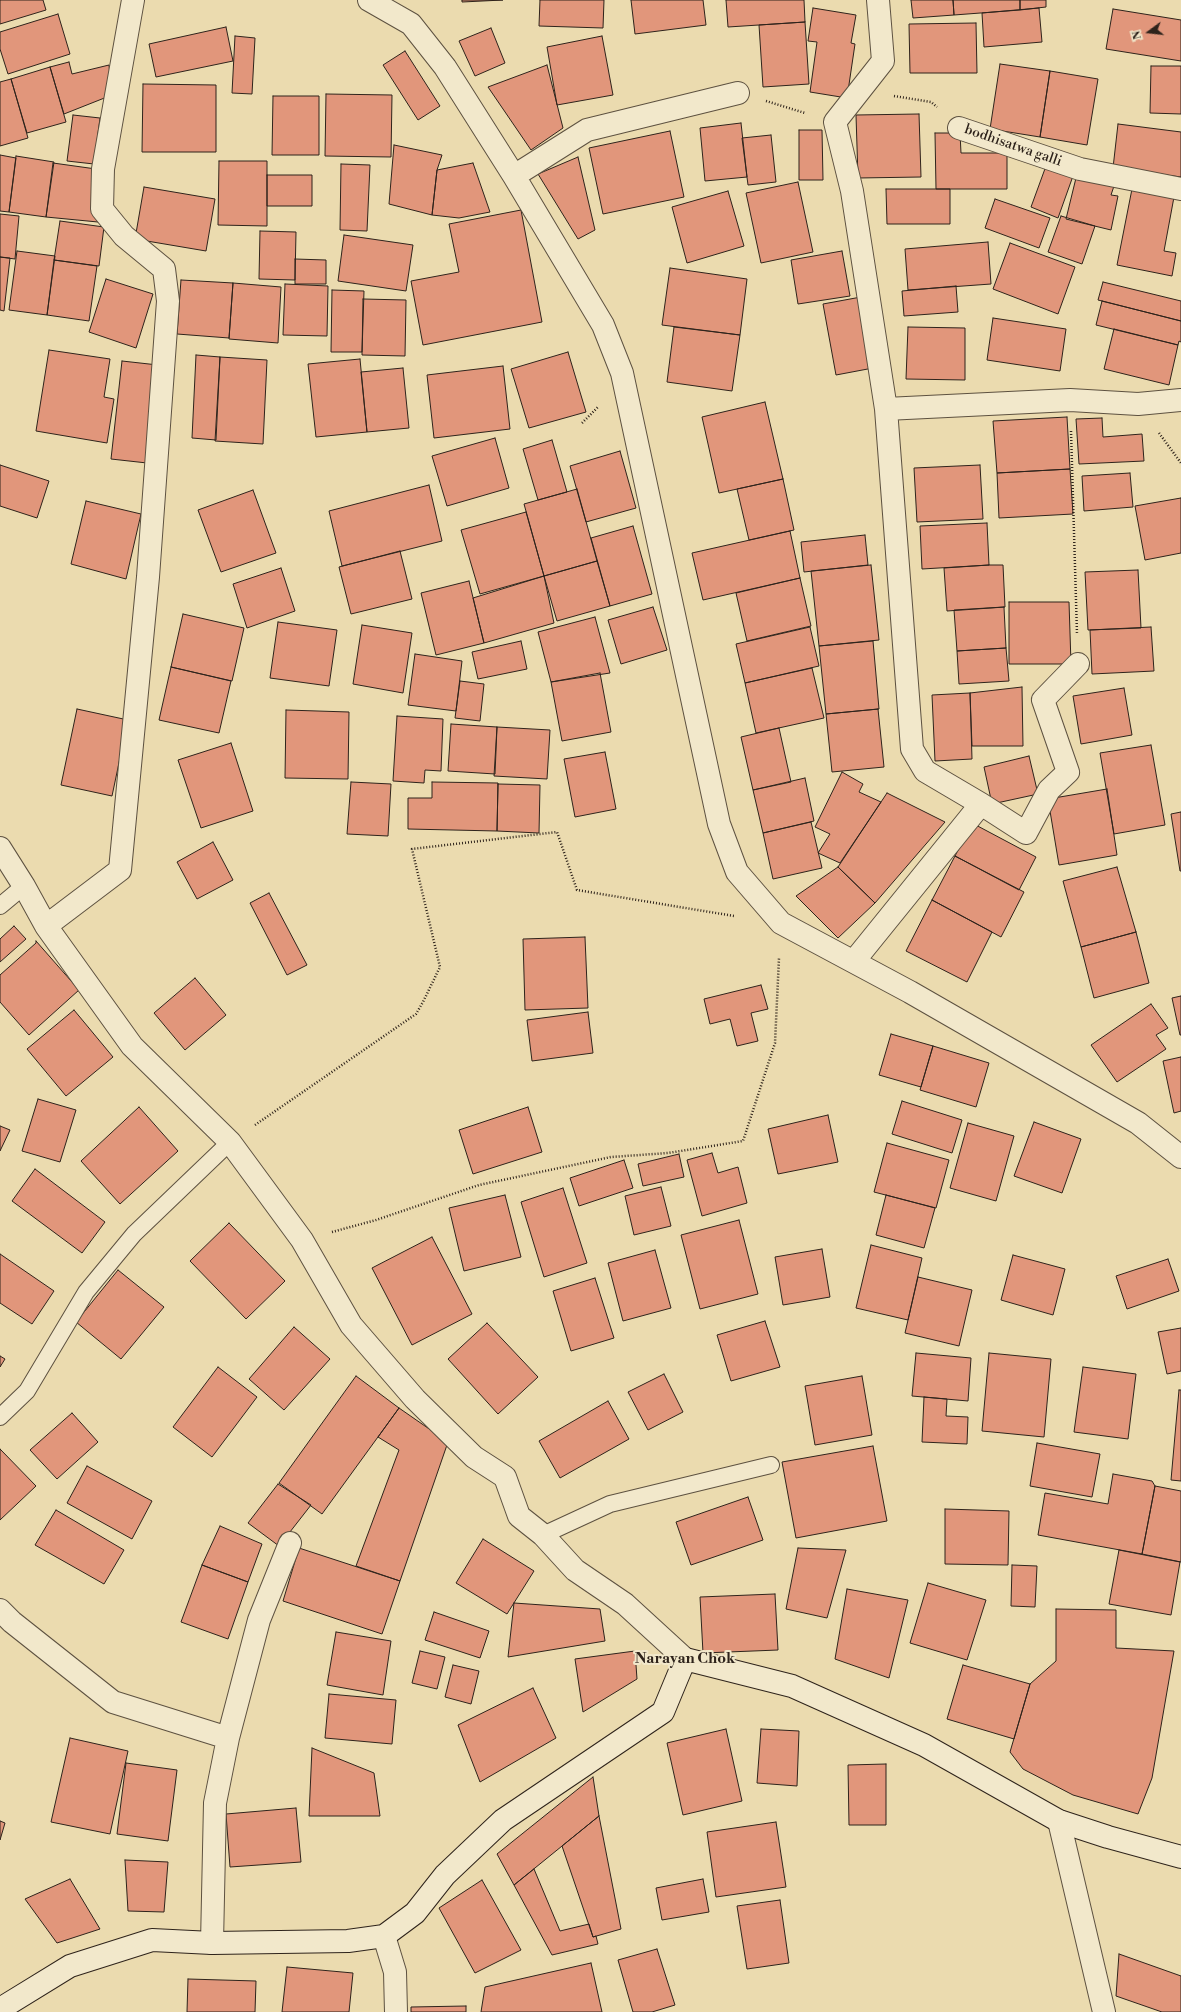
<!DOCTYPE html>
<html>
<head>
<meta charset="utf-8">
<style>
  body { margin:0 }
  #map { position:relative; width:1181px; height:2012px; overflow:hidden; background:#ebdbaf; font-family:"Libre Bodoni",serif }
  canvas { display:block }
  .north { position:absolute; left:1129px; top:12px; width:40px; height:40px; -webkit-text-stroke:3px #f2e8cb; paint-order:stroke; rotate:255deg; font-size:11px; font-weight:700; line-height:16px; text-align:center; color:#2e231b }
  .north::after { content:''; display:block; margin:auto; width:14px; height:18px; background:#2e231b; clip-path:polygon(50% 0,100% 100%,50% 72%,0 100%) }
</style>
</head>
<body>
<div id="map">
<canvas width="1181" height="2012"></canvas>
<div class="north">N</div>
</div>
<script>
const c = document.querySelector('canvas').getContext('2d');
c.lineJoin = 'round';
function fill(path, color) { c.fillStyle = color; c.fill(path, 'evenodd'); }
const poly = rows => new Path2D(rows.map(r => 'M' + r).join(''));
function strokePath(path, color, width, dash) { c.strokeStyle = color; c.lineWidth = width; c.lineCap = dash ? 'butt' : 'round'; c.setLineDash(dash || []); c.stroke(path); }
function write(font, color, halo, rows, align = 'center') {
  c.font = font + ' "Libre Bodoni",serif'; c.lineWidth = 4; c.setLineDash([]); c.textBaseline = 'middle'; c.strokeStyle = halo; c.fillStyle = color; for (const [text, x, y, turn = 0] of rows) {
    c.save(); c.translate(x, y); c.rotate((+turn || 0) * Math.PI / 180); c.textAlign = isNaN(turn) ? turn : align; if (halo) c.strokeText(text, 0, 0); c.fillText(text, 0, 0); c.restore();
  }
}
const building = poly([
  [0,0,43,0,46,10,0,24,0,0],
  [462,0,503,0,462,2,462,0],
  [540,0,604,0,603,28,539,26,540,0],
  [631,0,703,0,706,25,635,34,631,0],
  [726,0,804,0,805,22,728,27,726,0],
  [911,0,953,0,954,15,913,18,911,0],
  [953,0,1020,0,1020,10,954,15,953,0],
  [1020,0,1046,0,1046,7,1020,10,1020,0],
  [813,8,856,15,851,43,855,44,847,98,810,92,817,42,808,41,813,8],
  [1039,8,1042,42,984,47,982,13,1039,8],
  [1113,9,1181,20,1181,61,1106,49,1113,9],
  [58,14,70,54,8,74,0,49,0,32,58,14],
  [805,22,809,84,763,87,759,25,805,22],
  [976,23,977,73,910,73,909,24,976,23],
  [226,27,233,61,156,77,149,44,226,27],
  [491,28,505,63,475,76,459,41,491,28],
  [235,36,255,38,252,94,232,93,235,36],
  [602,36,613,95,557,105,547,47,602,36],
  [405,51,440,106,418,120,383,65,405,51],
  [69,62,72,74,109,65,112,95,64,114,50,67,69,62],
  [1000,64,1050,71,1040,137,990,129,1000,64],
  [547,65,563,128,531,150,488,87,547,65],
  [1151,66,1181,66,1181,114,1150,113,1151,66],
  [50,67,66,122,27,133,11,79,50,67],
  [1050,71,1098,79,1087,145,1040,137,1050,71],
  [11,79,28,138,0,146,0,82,11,79],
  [143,84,216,85,216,152,142,152,143,84],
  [326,94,392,95,391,157,325,156,326,94],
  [273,96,319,96,319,155,272,155,273,96],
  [919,114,921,177,858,178,856,115,919,114],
  [73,115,100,118,94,164,67,161,73,115],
  [741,123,747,177,705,181,700,128,741,123],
  [1118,124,1181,132,1181,177,1113,168,1118,124],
  [799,130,822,130,823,180,799,180,799,130],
  [670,131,684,197,603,214,589,148,670,131],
  [935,133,960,133,961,153,1007,153,1007,189,936,189,935,133],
  [771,135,776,182,748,185,742,138,771,135],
  [394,145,442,155,437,170,432,215,389,204,394,145],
  [0,155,16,158,9,212,0,211,0,155],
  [16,156,54,162,46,217,9,212,16,156],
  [578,157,595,230,578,239,538,174,578,157],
  [219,161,267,161,267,226,218,225,219,161],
  [53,163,96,169,98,222,46,217,53,163],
  [473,163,490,212,459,218,432,215,437,170,473,163],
  [341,164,370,165,367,231,340,230,341,164],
  [1046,166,1073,176,1058,218,1031,207,1046,166],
  [267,175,312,175,312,206,267,206,267,175],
  [1076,178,1114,186,1111,195,1118,196,1111,230,1066,219,1076,178],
  [798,182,813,252,761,263,746,193,798,182],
  [144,187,215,199,206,251,135,239,144,187],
  [886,189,950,189,950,224,887,224,886,189],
  [1132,189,1174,197,1164,251,1176,253,1172,276,1117,265,1132,189],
  [728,191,744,246,687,263,672,207,728,191],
  [995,199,1050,218,1039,248,985,228,995,199],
  [521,210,542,322,423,345,411,281,459,272,449,224,521,210],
  [0,214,19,216,15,259,0,257,0,214],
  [1061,216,1095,226,1082,264,1048,252,1061,216],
  [60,221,104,227,99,266,54,260,60,221],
  [260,231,296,232,295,280,259,279,260,231],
  [344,235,413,245,406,291,338,281,344,235],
  [988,242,991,284,908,290,905,249,988,242],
  [1010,243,1075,267,1058,314,993,289,1010,243],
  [17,251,55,256,47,315,9,310,17,251],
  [842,251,850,296,798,304,791,260,842,251],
  [0,257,10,258,4,311,0,310,0,257],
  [295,259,326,260,326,284,295,284,295,259],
  [54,260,97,266,89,321,47,315,54,260],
  [670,268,747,279,740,335,662,325,670,268],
  [106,279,153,294,136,348,89,332,106,279],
  [181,280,233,283,229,338,177,334,181,280],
  [1103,282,1181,301,1181,321,1098,300,1103,282],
  [233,283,281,287,278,343,229,339,233,283],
  [285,284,328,286,327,336,283,335,285,284],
  [956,286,958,312,904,316,902,291,956,286],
  [332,290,364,291,362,352,331,352,332,290],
  [861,297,873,368,836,375,823,304,861,297],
  [363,299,406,300,405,356,362,355,363,299],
  [1102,301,1181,321,1181,342,1179,341,1178,345,1096,325,1102,301],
  [993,318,1066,329,1060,371,987,360,993,318],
  [674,327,740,335,732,391,667,382,674,327],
  [908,327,965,328,965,380,906,379,908,327],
  [1114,329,1178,345,1169,385,1104,369,1114,329],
  [49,350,110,359,104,397,114,399,107,443,36,431,49,350],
  [568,352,586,412,529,428,511,369,568,352],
  [196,355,220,357,216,440,192,438,196,355],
  [220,357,267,360,263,444,215,441,220,357],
  [360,359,367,432,316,437,308,364,360,359],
  [122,361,158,365,147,463,111,459,122,361],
  [503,366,510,429,434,438,427,375,503,366],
  [403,368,409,428,367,432,361,372,403,368],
  [765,402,783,479,719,493,702,417,765,402],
  [1067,417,1070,469,997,473,993,421,1067,417],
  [1102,418,1103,437,1142,434,1144,461,1079,464,1076,419,1102,418],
  [495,438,509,488,447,506,432,456,495,438],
  [552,440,567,492,538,500,523,449,552,440],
  [620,451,636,508,586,522,570,466,620,451],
  [0,465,49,481,37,518,0,506,0,465],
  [980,465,983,519,917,522,914,468,980,465],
  [1070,469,1073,514,999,518,997,473,1070,469],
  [1130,473,1133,507,1084,511,1082,476,1130,473],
  [783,479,794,530,749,540,737,489,783,479],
  [429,485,442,541,342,566,329,511,429,485],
  [577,489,597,561,544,576,524,504,577,489],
  [253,490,276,553,221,572,198,510,253,490],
  [1181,498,1181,553,1145,560,1135,506,1181,498],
  [86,501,141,514,126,579,71,564,86,501],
  [526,512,544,576,480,594,461,530,526,512],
  [987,523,989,565,922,569,920,526,987,523],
  [633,526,652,594,610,606,591,538,633,526],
  [790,531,800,578,703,600,692,553,790,531],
  [865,535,868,565,804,572,801,542,865,535],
  [400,551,412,599,351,614,339,567,400,551],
  [597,561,610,606,557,621,544,576,597,561],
  [871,565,879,640,819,646,811,571,871,565],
  [989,565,1003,565,1005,607,947,611,944,568,989,565],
  [281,568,295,611,247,628,233,584,281,568],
  [1138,570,1141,628,1088,630,1085,572,1138,570],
  [544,576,554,623,484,643,473,598,544,576],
  [800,578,811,626,747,641,736,593,800,578],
  [469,581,484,643,436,655,421,593,469,581],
  [1009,602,1069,602,1071,664,1009,664,1009,602],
  [653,607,667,650,621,664,608,620,653,607],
  [1004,607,1006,648,957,651,954,610,1004,607],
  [183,614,244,628,232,681,171,667,183,614],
  [595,617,610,673,551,682,538,632,595,617],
  [278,622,337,630,329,686,270,678,278,622],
  [362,625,412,633,403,693,353,684,362,625],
  [810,627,819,666,745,683,736,644,810,627],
  [1151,627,1154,671,1092,674,1090,630,1151,627],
  [521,641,527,669,478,679,472,652,521,641],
  [873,641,879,709,826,714,819,646,873,641],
  [1006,648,1009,681,959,684,957,651,1006,648],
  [415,654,462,661,456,711,408,705,415,654],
  [171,667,231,681,219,733,159,720,171,667],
  [812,668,824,718,756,733,745,683,812,668],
  [600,673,611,732,562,741,551,682,600,673],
  [460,681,484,684,480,721,455,718,460,681],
  [1022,687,1023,746,972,746,970,693,1022,687],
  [1124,688,1132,735,1081,744,1073,696,1124,688],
  [970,693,972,759,935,761,932,695,970,693],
  [77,709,128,720,112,796,61,785,77,709],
  [878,709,884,767,832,772,826,714,878,709],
  [286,710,349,712,348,779,285,778,286,710],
  [397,716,443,719,441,771,425,770,424,783,393,781,397,716],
  [451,724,497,727,495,774,448,771,451,724],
  [497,727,550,730,547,779,494,776,497,727],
  [779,728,791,782,753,790,741,737,779,728],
  [231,743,253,811,201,828,178,760,231,743],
  [1151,745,1165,825,1114,834,1100,753,1151,745],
  [605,752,616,809,575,817,564,759,605,752],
  [1029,756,1038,794,992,804,984,767,1029,756],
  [842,772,863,784,859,792,881,802,840,863,818,853,830,834,815,827,842,772],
  [805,778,814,821,763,833,753,790,805,778],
  [351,782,391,784,388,836,347,834,351,782],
  [432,782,498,783,497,831,408,829,408,798,432,798,432,782],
  [498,784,540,785,539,833,497,831,498,784],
  [1107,789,1117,855,1059,865,1048,799,1107,789],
  [887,793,945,822,875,903,838,867,887,793],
  [1181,812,1181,871,1180,871,1171,814,1181,812],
  [811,822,822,868,773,879,763,833,811,822],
  [972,823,1036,857,1019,890,955,856,972,823],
  [213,842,233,880,197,899,177,862,213,842],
  [955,856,1024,892,1001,937,932,900,955,856],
  [838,867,875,903,838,938,796,896,838,867],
  [1117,867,1136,932,1081,947,1063,881,1117,867],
  [269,893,307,965,287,975,250,903,269,893],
  [932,900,992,932,967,982,906,951,932,900],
  [14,926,26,939,0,962,0,939,14,926],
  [1136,932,1149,983,1094,998,1081,947,1136,932],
  [585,937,588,1008,525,1010,523,939,585,937],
  [36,941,79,990,29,1035,0,1002,0,975,36,943,36,941],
  [195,978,226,1015,185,1050,154,1013,195,978],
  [761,985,768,1009,751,1013,758,1041,737,1046,730,1019,710,1024,704,999,761,985],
  [1181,996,1181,1035,1180,1035,1172,998,1181,996],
  [1151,1004,1168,1028,1156,1035,1166,1049,1117,1082,1091,1045,1151,1004],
  [74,1010,113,1057,66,1096,27,1049,74,1010],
  [588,1012,593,1053,532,1061,527,1020,588,1012],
  [891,1034,933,1046,921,1087,879,1075,891,1034],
  [933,1046,989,1063,976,1107,920,1090,933,1046],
  [1181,1057,1181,1111,1174,1113,1163,1061,1181,1057],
  [38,1099,76,1110,60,1162,22,1151,38,1099],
  [902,1101,962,1120,952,1153,892,1134,902,1101],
  [139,1107,178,1151,120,1204,81,1161,139,1107],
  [528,1107,542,1152,473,1174,459,1130,528,1107],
  [828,1115,838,1162,778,1174,768,1129,828,1115],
  [1034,1122,1081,1139,1062,1193,1014,1176,1034,1122],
  [968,1123,1014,1136,996,1201,950,1188,968,1123],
  [0,1126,10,1130,0,1151,0,1126],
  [887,1143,949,1160,936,1208,874,1192,887,1143],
  [712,1153,718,1173,738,1167,747,1203,702,1216,687,1160,712,1153],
  [679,1154,684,1177,643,1186,638,1164,679,1154],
  [624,1160,633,1188,579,1206,570,1178,624,1160],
  [35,1169,105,1222,82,1253,12,1201,35,1169],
  [661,1187,671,1226,634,1235,625,1196,661,1187],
  [563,1188,587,1263,544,1277,521,1202,563,1188],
  [505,1195,521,1257,464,1271,449,1208,505,1195],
  [886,1195,935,1208,924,1248,876,1235,886,1195],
  [739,1220,758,1294,700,1309,681,1235,739,1220],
  [229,1223,285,1281,246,1319,190,1261,229,1223],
  [432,1237,472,1314,412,1345,372,1268,432,1237],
  [871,1245,922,1258,908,1320,856,1308,871,1245],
  [822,1249,830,1297,783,1305,775,1257,822,1249],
  [655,1250,671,1308,623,1321,608,1263,655,1250],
  [0,1254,54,1291,32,1324,0,1303,0,1254],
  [1013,1255,1065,1269,1053,1315,1001,1300,1013,1255],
  [1168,1259,1179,1291,1127,1309,1116,1276,1168,1259],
  [118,1270,164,1307,121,1359,76,1322,118,1270],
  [918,1277,972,1290,959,1346,905,1333,918,1277],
  [595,1278,614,1338,571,1351,553,1291,595,1278],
  [765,1321,780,1367,731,1381,717,1335,765,1321],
  [487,1323,538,1377,498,1414,448,1359,487,1323],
  [294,1327,330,1359,284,1410,249,1379,294,1327],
  [1181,1328,1181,1371,1167,1374,1158,1332,1181,1328],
  [916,1353,971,1358,968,1401,912,1396,916,1353],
  [989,1353,1051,1359,1044,1437,982,1431,989,1353],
  [0,1356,5,1359,0,1367,0,1356],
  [218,1367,257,1397,212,1457,173,1427,218,1367],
  [1083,1367,1136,1374,1128,1439,1074,1432,1083,1367],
  [664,1374,683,1412,648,1430,628,1392,664,1374],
  [356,1376,399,1408,322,1514,279,1483,356,1376],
  [862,1376,872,1435,815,1445,805,1386,862,1376],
  [1179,1390,1181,1390,1181,1481,1171,1480,1179,1390],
  [924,1397,947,1399,946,1416,968,1417,967,1444,922,1442,924,1397],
  [608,1401,629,1439,560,1478,539,1441,608,1401],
  [399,1408,448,1442,400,1581,356,1566,399,1450,378,1437,399,1408],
  [72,1413,98,1442,57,1479,30,1450,72,1413],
  [1037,1443,1100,1454,1092,1497,1030,1486,1037,1443],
  [873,1446,887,1521,796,1538,782,1462,873,1446],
  [0,1449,36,1486,0,1520,0,1449],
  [87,1466,152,1501,132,1539,67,1503,87,1466],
  [1113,1474,1152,1481,1155,1486,1142,1554,1038,1535,1045,1493,1108,1504,1113,1474],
  [278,1484,311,1505,279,1546,248,1523,278,1484],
  [1155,1486,1181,1491,1181,1562,1142,1554,1155,1486],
  [748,1497,763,1540,691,1565,676,1522,748,1497],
  [945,1509,1009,1511,1008,1565,945,1564,945,1509],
  [56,1510,124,1550,104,1584,35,1545,56,1510],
  [220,1526,262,1544,248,1582,202,1565,220,1526],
  [483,1539,534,1571,507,1614,456,1583,483,1539],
  [299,1548,400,1581,382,1634,283,1601,299,1548],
  [798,1548,846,1550,827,1618,786,1609,798,1548],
  [1119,1550,1180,1562,1171,1615,1109,1604,1119,1550],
  [202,1565,248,1582,228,1639,181,1622,202,1565],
  [1012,1565,1037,1566,1035,1607,1011,1606,1012,1565],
  [928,1583,986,1600,967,1660,910,1643,928,1583],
  [847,1589,908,1600,889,1678,835,1659,847,1589],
  [775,1594,778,1650,703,1653,700,1597,775,1594],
  [514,1603,600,1609,605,1641,508,1657,514,1603],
  [1056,1609,1116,1610,1116,1648,1174,1651,1152,1778,1138,1814,1073,1795,1023,1769,1010,1752,1030,1684,1056,1661,1056,1609],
  [434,1612,489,1631,480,1658,425,1640,434,1612],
  [336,1632,391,1641,383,1695,327,1685,336,1632],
  [420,1651,445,1657,437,1689,412,1683,420,1651],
  [635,1651,637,1679,583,1712,575,1659,635,1651],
  [453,1665,479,1671,471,1704,445,1697,453,1665],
  [963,1665,1030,1684,1014,1739,947,1719,963,1665],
  [533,1688,556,1738,480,1782,458,1725,533,1688],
  [329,1694,396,1700,392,1744,325,1738,329,1694],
  [726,1729,742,1801,683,1815,667,1743,726,1729],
  [761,1729,799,1731,797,1786,757,1783,761,1729],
  [70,1738,128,1751,110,1834,51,1822,70,1738],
  [312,1748,374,1773,380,1816,309,1816,312,1748],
  [126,1763,177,1770,168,1841,117,1834,126,1763],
  [886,1764,886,1825,849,1825,848,1765,886,1764],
  [593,1777,599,1816,514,1885,497,1854,593,1777],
  [296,1808,301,1862,230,1867,226,1814,296,1808],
  [599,1816,621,1929,593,1937,562,1846,599,1816],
  [0,1821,5,1823,0,1840,0,1821],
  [776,1822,786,1887,716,1897,707,1832,776,1822],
  [125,1860,168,1862,164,1912,128,1911,125,1860],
  [534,1869,560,1931,589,1924,593,1937,596,1936,598,1944,552,1955,514,1885,534,1869],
  [70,1879,100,1929,57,1943,25,1899,70,1879],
  [703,1879,709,1912,662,1920,656,1888,703,1879],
  [482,1880,521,1950,475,1973,439,1908,482,1880],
  [780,1900,789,1963,747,1969,737,1906,780,1900],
  [657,1949,675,2005,652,2012,633,2012,618,1960,657,1949],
  [1119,1954,1181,1976,1181,2012,1162,2012,1116,1996,1119,1954],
  [591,1963,602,2012,481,2012,485,1987,591,1963],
  [287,1967,353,1973,349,2012,282,2012,287,1967],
  [188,1979,256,1981,255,2012,187,2012,188,1979],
  [466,2006,466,2012,411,2012,411,2007,466,2006]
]);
fill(building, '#e1967b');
strokePath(building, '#2e231b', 1);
const lane = poly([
  [0,906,24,886],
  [0,1417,27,1391,86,1292,134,1234,230,1142],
  [543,1535,610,1504,771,1465]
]);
const street = poly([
  [369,0,411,24,445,67,514,176,603,325,622,373,719,824,737,872,781,923,910,992,1138,1123,1181,1157],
  [959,128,1080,169,1181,189],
  [514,176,587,130,738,93],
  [886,409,1070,400,1138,404,1181,400],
  [981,804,1026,833,1049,790,1068,772,1043,700,1078,664],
  [0,848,24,886,46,926,132,1046,230,1142,302,1240,351,1325,415,1399,474,1457,505,1477,519,1516,543,1535,575,1570,625,1604,685,1659],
  [46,926,120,870,148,577,168,301,164,269,124,236,102,209,103,169,133,0],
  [854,961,981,804,925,771,912,749,886,409,852,191,835,122,883,61,878,0],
  [0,1610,12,1622,113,1702,228,1738],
  [1059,1821,1104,2012],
  [384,1936,395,1972,396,2012],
  [212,1943,215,1803,228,1738,259,1620,290,1543]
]);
const secondary = poly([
  [0,2009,70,1966,152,1940,212,1943,348,1941,384,1936,415,1913,445,1875,503,1820,663,1712,685,1659,792,1686,924,1745,1059,1821,1108,1837,1181,1857]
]);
strokePath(lane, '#5d5140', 18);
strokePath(street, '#5d5140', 24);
strokePath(secondary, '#2e231b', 24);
strokePath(poly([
  [894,96,931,102,937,107],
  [766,101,805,113],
  [582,423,598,407],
  [1071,431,1077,634],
  [1159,433,1181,463],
  [255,1125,416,1014,423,1002,440,967,412,849,557,832,577,890,734,916],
  [332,1232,376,1220,479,1185,611,1157,668,1153,743,1141,775,1043,779,958]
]), '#2e231b', 2.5, [1, 2]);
strokePath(lane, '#f2e8cb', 16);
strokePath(street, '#f2e8cb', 22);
strokePath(secondary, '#f2e8cb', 22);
write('14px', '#2e231b', '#f2e8cb', [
  ["bodhisatwa galli",1013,146,19]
]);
write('bold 15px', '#2e231b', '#f2e8cb', [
  ["Narayan Chok",685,1659]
]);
</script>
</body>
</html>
